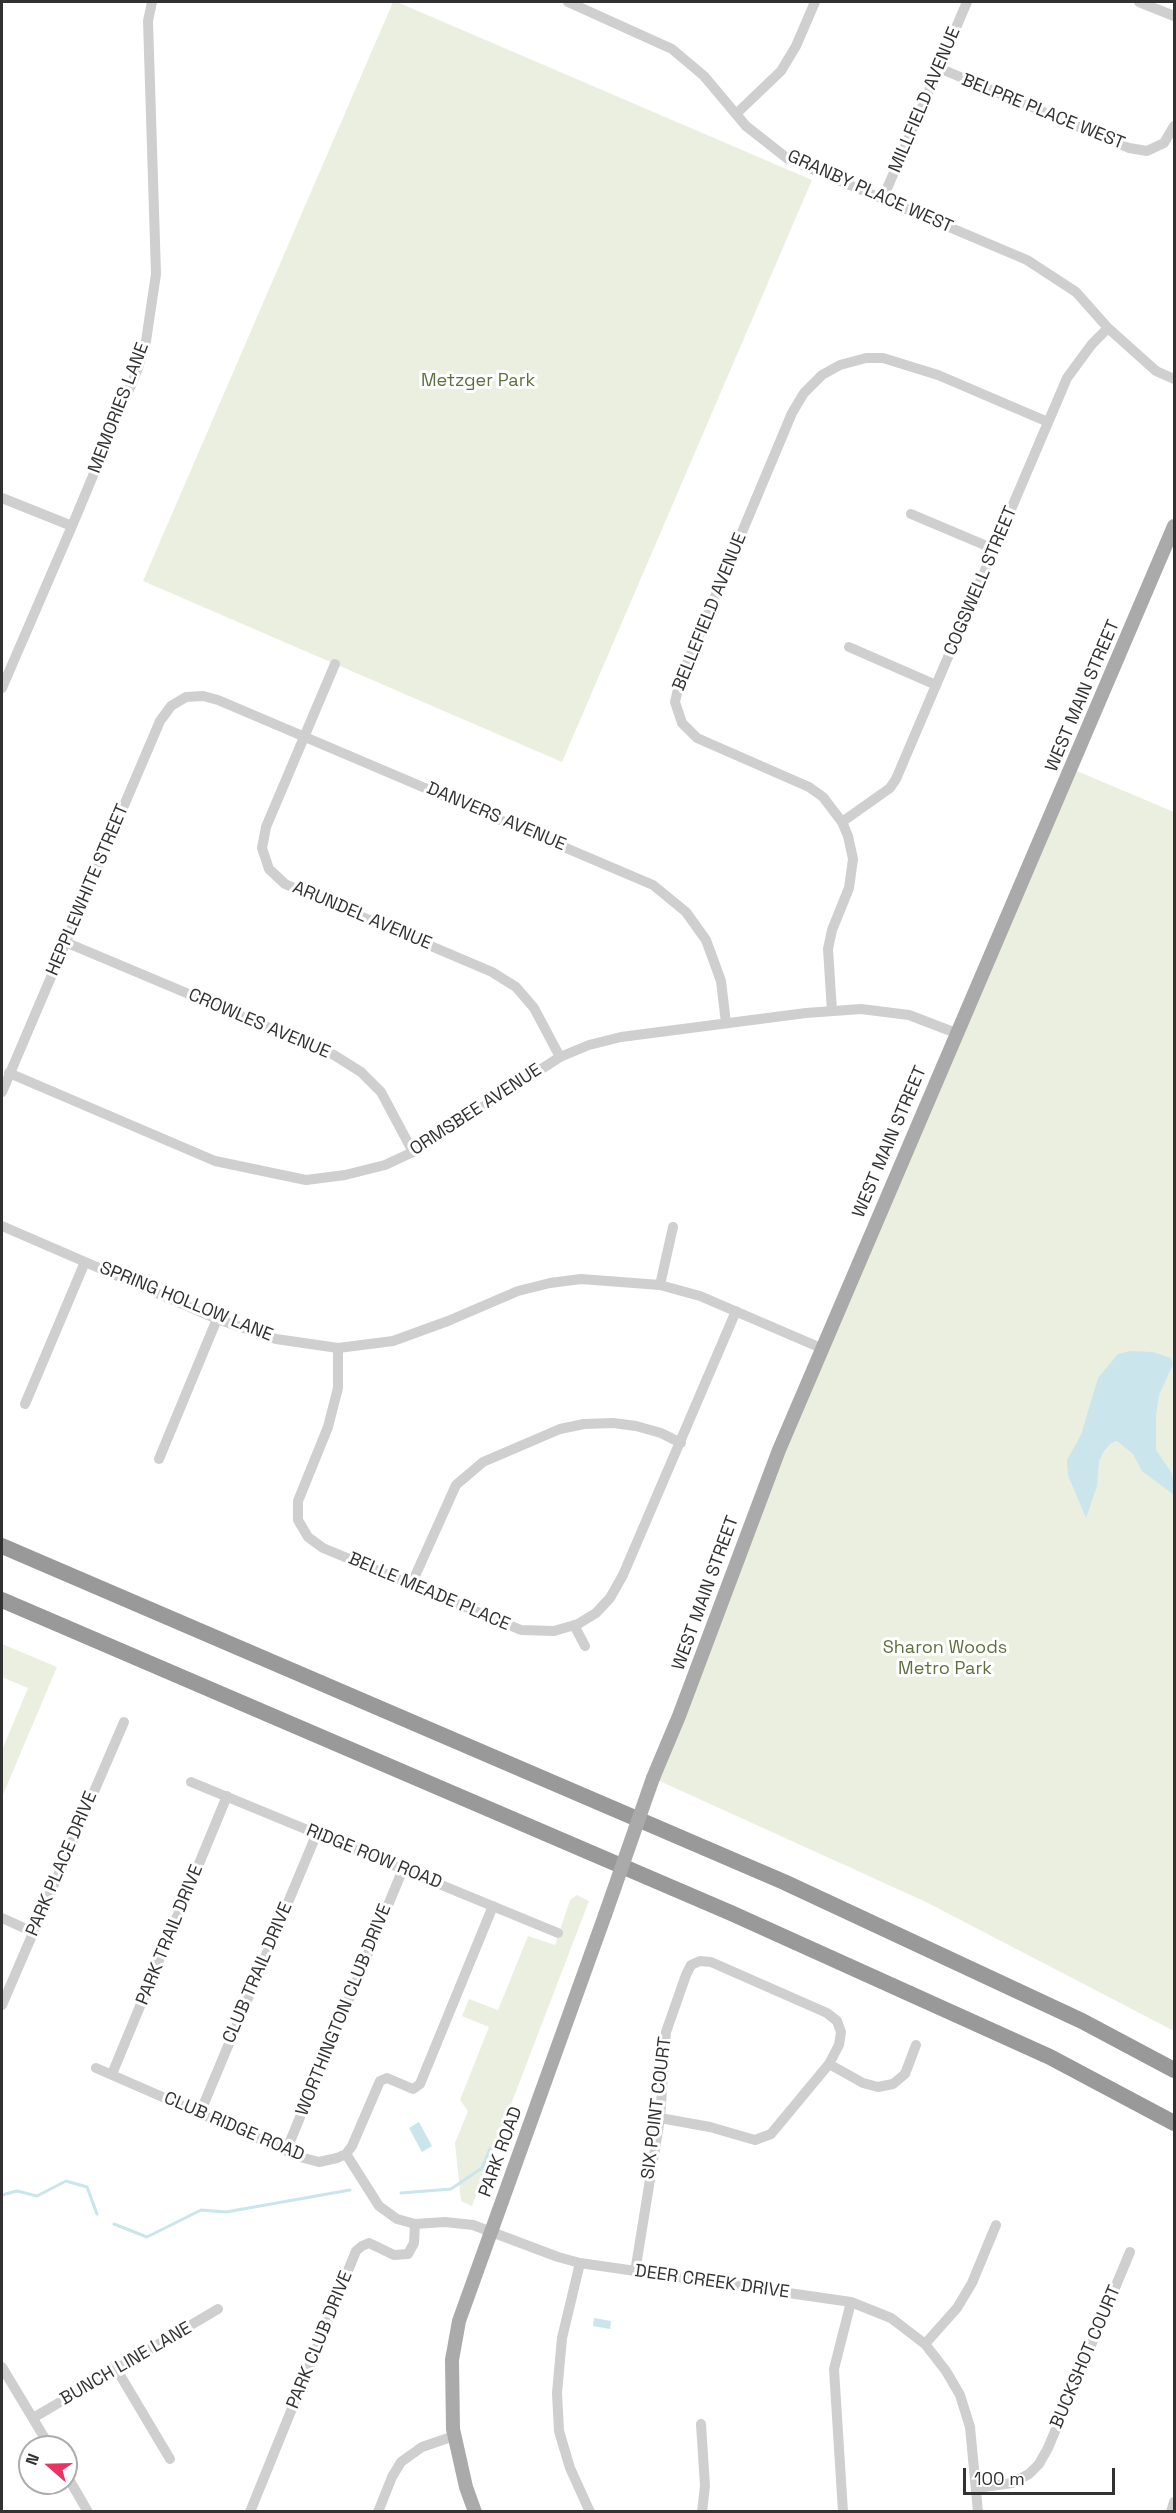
<!DOCTYPE html>
<html>
<head>
<meta charset="utf-8">
<style>
  body { margin:0 }
  #map { position:relative; width:1176px; height:2513px; overflow:hidden; background:#fff; font-family:"Space Grotesk",sans-serif }
  canvas { display:block }
  .frame { position:absolute; inset:0; border:3px solid #323232; pointer-events:none }
  .north { position:absolute; left:18px; top:2435px; width:60px; height:60px; box-sizing:border-box; background:#fff; border:2px solid #adadad; border-radius:50%; rotate:290deg; font-size:16px; font-weight:700; line-height:24px; text-align:center; color:#323232 }
  .north::after { content:''; display:block; margin:auto; width:21px; height:27px; background:#ea3363; clip-path:polygon(50% 0,100% 100%,50% 72%,0 100%) }
  .scale { position:absolute; left:963px; top:2468px; width:152px; height:27px; box-sizing:border-box; border:3px solid #323232; border-top:0; padding-left:8px; font-size:18px; line-height:21px; white-space:nowrap; color:#323232; -webkit-text-stroke:4px #fff; paint-order:stroke }
</style>
</head>
<body>
<div id="map">
<canvas width="1176" height="2513"></canvas>
<div class="frame"></div>
<div class="north">N</div>
<div class="scale">100 m</div>
</div>
<script>
const c = document.querySelector('canvas').getContext('2d');
c.lineJoin = 'round';
function fill(path, color) { c.fillStyle = color; c.fill(path, 'evenodd'); }
const poly = rows => new Path2D(rows.map(r => 'M' + r).join(''));
function strokePath(path, color, width, dash) { c.strokeStyle = color; c.lineWidth = width; c.lineCap = dash ? 'butt' : 'round'; c.setLineDash(dash || []); c.stroke(path); }
function write(font, color, halo, rows, align = 'center') {
  c.font = font + ' "Space Grotesk",sans-serif'; c.lineWidth = 6; c.setLineDash([]); c.textBaseline = 'middle'; c.strokeStyle = halo; c.fillStyle = color; for (const [text, x, y, turn = 0] of rows) {
    c.save(); c.translate(x, y); c.rotate((+turn || 0) * Math.PI / 180); c.textAlign = isNaN(turn) ? turn : align; if (halo) c.strokeText(text, 0, 0); c.fillText(text, 0, 0); c.restore();
  }
}
fill(poly([
  [393,2,397,2,812,180,562,762,143,581],
  [1072,769,1174,812,1174,2031,926,1902,653,1778,740,1552],
  [2,1644,57,1667,2,1797,2,1750,28,1688,2,1677],
  [577,1895,589,1901,472,2206,461,2201,455,2143,468,2111,460,2100,489,2027,462,2016,469,1999,498,2010,528,1936,555,1945,570,1900]
]), '#ebefe0');
fill(poly([
  [1130,1351,1153,1352,1171,1358,1173,1364,1159,1395,1156,1414,1156,1450,1171,1472,1174,1482,1174,1495,1142,1471,1133,1454,1117,1441,1111,1443,1104,1451,1099,1461,1097,1486,1086,1518,1068,1475,1067,1460,1081,1435,1098,1378,1118,1354],
  [419,2122,432,2146,422,2152,409,2128],
  [594,2318,611,2321,610,2329,593,2326]
]), '#cae5ec');
strokePath(poly([
  [401,2193,451,2189,482,2168,490,2149,505,2142],
  [2,2195,17,2191,37,2196,66,2181,87,2187,97,2214],
  [114,2224,147,2237,201,2210,226,2212,350,2190]
]), '#cae5ec', 3);
strokePath(poly([
  [568,2,672,49,704,76,746,126,788,159,1027,260,1076,292,1108,328,1156,371,1174,379],
  [1139,2,1174,16],
  [939,68,1129,148,1147,151,1164,143,1174,126],
  [736,114,781,71,796,46,815,2],
  [883,198,967,2],
  [2,498,72,526],
  [911,514,994,549],
  [849,647,936,685],
  [335,664,266,827,262,848,269,869,285,884,492,972,516,987,534,1008,560,1057],
  [2,688,72,526,138,368,146,341,156,274,148,21,152,2],
  [842,822,890,788,896,779,1067,378,1092,344,1108,328],
  [65,942,334,1055,361,1072,381,1092,413,1152],
  [832,1011,828,949,832,930,849,888,853,859,848,836,842,822,823,797,809,787,697,738,682,723,675,702,680,680,792,413,804,393,822,375,840,365,866,358,883,358,938,375,1048,422],
  [9,1073,215,1161,306,1180,345,1175,385,1165,413,1152,560,1057,589,1045,621,1037,806,1013,861,1009,909,1015,956,1033],
  [2,1092,160,721,171,706,186,697,203,696,218,700,653,885,686,912,706,940,721,981,726,1023],
  [2,1226,217,1319,276,1339,338,1348,393,1341,448,1321,518,1291,550,1283,581,1279,660,1285,700,1296,821,1348],
  [660,1285,673,1227],
  [338,1348,338,1388,328,1427,298,1501,298,1520,308,1537,323,1548,521,1630,554,1631,578,1624,596,1613,610,1598,623,1575,736,1311],
  [25,1404,85,1262],
  [159,1459,217,1319],
  [411,1585,456,1485,483,1462,560,1429,584,1424,613,1423,636,1426,661,1433,681,1443],
  [574,1625,585,1646],
  [191,1782,558,1933],
  [2,1918,33,1932],
  [2,2005,124,1722],
  [829,2064,863,2083,878,2087,893,2084,905,2074,916,2045],
  [96,2068,300,2157,319,2162,337,2158,346,2154,352,2146,380,2081,387,2078,413,2089,420,2084,493,1906],
  [112,2074,227,1796],
  [200,2113,317,1833],
  [286,2151,403,1869],
  [346,2154,379,2206,397,2219,415,2224,445,2222,473,2225,558,2257,580,2263,851,2302,891,2318,925,2344,946,2371,960,2395,970,2427,978,2512],
  [580,2263,562,2338,557,2393,559,2431,570,2468,590,2512],
  [635,2272,660,2118,666,2032,686,1975,691,1965,700,1961,711,1962,827,2013,837,2021,841,2032,839,2045,829,2064,771,2134,755,2140,710,2127,660,2118],
  [925,2344,957,2308,972,2283,996,2225],
  [2,2367,50,2447],
  [117,2370,170,2459],
  [33,2418,218,2309],
  [701,2424,705,2486,702,2512],
  [66,2474,88,2512],
  [977,2488,1012,2483,1029,2474,1039,2464,1048,2448,1130,2252],
  [250,2512,356,2251,362,2246,369,2243,394,2255,408,2254,414,2243,415,2224],
  [378,2512,392,2477,401,2462,422,2447,454,2436],
  [843,2512,834,2369,851,2302],
  [1171,2512,1174,2502]
]), '#cfcfcf', 10);
strokePath(poly([
  [653,1778,679,1716,779,1450,1174,526],
  [475,2512,466,2487,453,2429,452,2360,459,2321,605,1915]
]), '#aaa', 14);
strokePath(poly([
  [2,1546,784,1882,1082,2021,1174,2070],
  [2,1600,731,1913,1050,2057,1174,2123]
]), '#999', 16);
strokePath(poly([
  [605,1915,653,1778]
]), '#aaa', 14);
write('18px', '#323232', '#fff', [
  ["MILLFIELD AVENUE",925,100,-67],
  ["BELPRE PLACE WEST",1043,112,22],
  ["GRANBY PLACE WEST",870,192,24],
  ["MEMORIES LANE",119,408,-69],
  ["COGSWELL STREET",981,581,-67],
  ["BELLEFIELD AVENUE",710,612,-68],
  ["WEST MAIN STREET",1083,696,-67],
  ["DANVERS AVENUE",496,817,23],
  ["HEPPLEWHITE STREET",88,890,-67],
  ["ARUNDEL AVENUE",362,916,23],
  ["CROWLES AVENUE",259,1024,23],
  ["ORMSBEE AVENUE",476,1110,-33],
  ["WEST MAIN STREET",890,1142,-67],
  ["SPRING HOLLOW LANE",186,1302,22],
  ["BELLE MEADE PLACE",429,1592,23],
  ["WEST MAIN STREET",706,1593,-70],
  ["RIDGE ROW ROAD",374,1857,22],
  ["PARK PLACE DRIVE",62,1864,-67],
  ["PARK TRAIL DRIVE",170,1935,-68],
  ["CLUB TRAIL DRIVE",258,1973,-67],
  ["WORTHINGTON CLUB DRIVE",344,2010,-68],
  ["SIX POINT COURT",657,2108,-83],
  ["CLUB RIDGE ROAD",234,2127,23],
  ["PARK ROAD",501,2152,-70],
  ["DEER CREEK DRIVE",712,2282,8],
  ["PARK CLUB DRIVE",320,2340,-68],
  ["BUCKSHOT COURT",1086,2357,-67],
  ["BUNCH LINE LANE",126,2364,-30]
]);
write('18px', '#5e703d', '#fff', [
  ["Metzger Park",478,381],
  ["Sharon Woods",945,1648],
  ["Metro Park",945,1669]
]);
</script>
</body>
</html>
